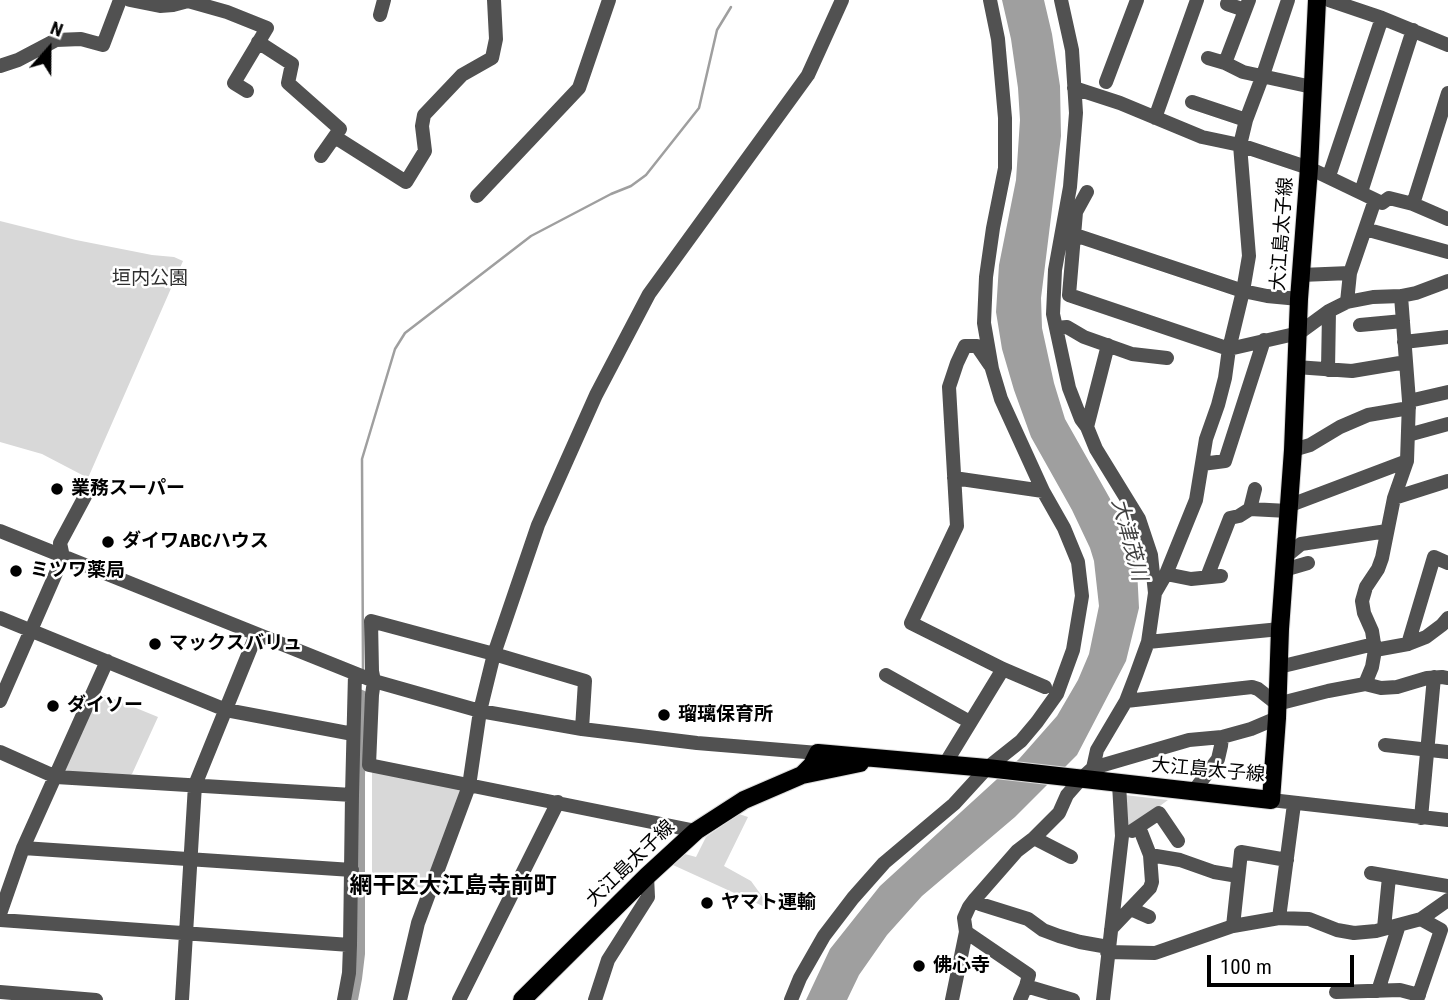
<!DOCTYPE html>
<html>
<head>
<meta charset="utf-8">
<style>
  body { margin:0 }
  #map { position:relative; width:1448px; height:1000px; overflow:hidden; background:#fff; font-family:"Roboto Condensed",sans-serif }
  canvas { display:block }
  .north { position:absolute; left:14px; top:14px; width:70px; height:70px; -webkit-text-stroke:5px #fff; paint-order:stroke; rotate:21deg; font-size:19px; font-weight:700; line-height:28px; text-align:center; color:#000 }
  .north::after { content:''; display:block; margin:auto; width:24px; height:32px; background:#000; clip-path:polygon(50% 0,100% 100%,50% 72%,0 100%) }
  .scale { position:absolute; left:1207px; top:955px; width:147px; height:32px; box-sizing:border-box; border:4px solid #000; border-top:0; padding-left:9px; font-size:21px; line-height:24px; white-space:nowrap; color:#000; -webkit-text-stroke:5px #fff; paint-order:stroke }
</style>
</head>
<body>
<div id="map">
<canvas width="1448" height="1000"></canvas>
<div class="north">N</div>
<div class="scale">100 m</div>
</div>
<script>
const c = document.querySelector('canvas').getContext('2d');
c.lineJoin = 'round';
function fill(path, color) { c.fillStyle = color; c.fill(path, 'evenodd'); }
const poly = rows => new Path2D(rows.map(r => 'M' + r).join(''));
function strokePath(path, color, width, dash) { c.strokeStyle = color; c.lineWidth = width; c.lineCap = dash ? 'butt' : 'round'; c.setLineDash(dash || []); c.stroke(path); }
function write(font, color, halo, rows, align = 'center') {
  c.font = font + ' "Roboto Condensed","Noto Sans JP",sans-serif'; c.lineWidth = 5; c.setLineDash([]); c.textBaseline = 'middle'; c.strokeStyle = halo; c.fillStyle = color; for (const [text, x, y, turn = 0] of rows) {
    c.save(); c.translate(x, y); c.rotate((+turn || 0) * Math.PI / 180); c.textAlign = isNaN(turn) ? turn : align; if (halo) c.strokeText(text, 0, 0); c.fillText(text, 0, 0); c.restore();
  }
}
fill(poly([
  [0,221,76,240,152,255,174,257,183,261,88,478,42,454,0,442],
  [97,692,158,717,132,774,126,777,66,773,63,769],
  [372,771,457,787,461,792,424,888,372,880],
  [1125,795,1168,800,1127,830],
  [739,814,748,817,724,866,751,881,767,903,765,907,673,865,685,854,696,857,706,837]
]), '#d8d8d8');
fill(poly([
  [1002,0,1044,0,1052,34,1060,86,1061,136,1041,298,1042,328,1054,383,1065,419,1117,511,1136,550,1139,608,1126,661,1077,755,1015,817,922,896,887,935,859,975,847,1000,806,1000,830,949,880,886,1019,759,1057,716,1078,680,1089,654,1099,606,1094,561,1090,548,1072,510,1031,437,1014,390,1002,349,996,312,999,265,1016,180,1020,120,1018,88,1011,39],
  [358,688,367,692,365,777,365,954,362,979,358,1000,347,1000]
]), '#9f9f9f');
strokePath(poly([
  [363,672,362,459,395,349,405,333,531,236,611,194,631,186,646,175,699,108,717,30,731,7]
]), '#9f9f9f', 2.5);
const major = poly([
  [802,775,860,763],
  [522,1000,647,876,696,831,744,800,802,775,812,765,818,753,987,768,1271,800,1277,718,1280,629,1293,450,1299,299,1309,168,1317,0]
]);
strokePath(major, '#dbdbdb', 20);
strokePath(poly([
  [130,0,160,6,173,5,188,1,227,12,267,28,234,83,247,91],
  [1329,0,1382,18,1448,45],
  [1227,4,1245,10],
  [380,15,384,0],
  [258,42,292,64,288,83,340,129,321,156],
  [1208,58,1225,63,1243,72,1312,87],
  [1225,63,1249,0],
  [0,66,18,60,56,40,81,39,103,45,120,0],
  [1106,82,1137,0],
  [1074,88,1120,103,1202,137,1240,145,1309,168,1382,203,1389,198,1413,204,1448,219],
  [1192,102,1246,120],
  [1155,118,1197,0],
  [335,137,406,182,425,151,422,126,424,115,462,75,492,58,496,39,494,0],
  [1329,176,1382,18],
  [1087,192,1076,212,1069,295,1229,349,1299,333,1329,311,1347,302,1373,297,1401,296,1416,293,1448,281],
  [1361,192,1413,30],
  [477,196,579,88,609,0],
  [1413,204,1448,93],
  [1365,229,1448,252],
  [1075,235,1243,291,1267,296,1299,299],
  [1301,275,1350,273],
  [1347,302,1350,273,1375,200],
  [1360,325,1403,321],
  [1056,328,1067,327,1084,337,1132,354,1167,358],
  [1404,342,1448,337],
  [990,365,977,346,965,346,957,363,949,387,957,526,911,623,1003,669,1045,687],
  [1296,367,1352,371,1406,362],
  [1328,370,1329,311],
  [1409,401,1448,392],
  [1087,427,1108,345],
  [1408,435,1448,424],
  [1293,450,1310,445,1340,427,1368,415,1409,408],
  [1202,464,1225,461,1264,340],
  [954,478,1043,491],
  [1394,498,1448,481],
  [1288,506,1407,461],
  [1250,509,1255,489],
  [0,531,374,681,480,711,582,729,697,743,818,753],
  [1285,557,1301,544,1387,531],
  [1284,570,1308,563],
  [1166,574,1191,579,1221,576],
  [1207,577,1230,518,1239,516,1250,509,1288,511],
  [1155,593,1166,574,1196,500,1206,439,1218,405,1225,378,1229,349,1243,291,1249,256,1240,145,1246,120,1263,75,1288,0],
  [0,618,226,710,353,734],
  [1148,642,1280,629],
  [1408,644,1434,557,1448,563],
  [1375,650,1408,644,1426,637,1442,625,1448,618],
  [1279,667,1374,644],
  [886,675,970,722],
  [1365,684,1372,667,1375,650,1372,631,1364,613,1362,601,1366,587,1378,569,1382,558,1394,498,1407,461,1409,401,1401,296],
  [0,701,63,557,60,543,90,487],
  [1126,701,1252,687,1258,689,1277,704,1328,691,1365,684,1381,688,1397,687,1427,678,1442,677,1448,678],
  [582,729,585,681,494,654,371,621,372,671,374,681,372,695,369,765,696,831],
  [1385,745,1448,752],
  [0,752,56,777,352,795],
  [945,764,1003,669],
  [1093,768,1189,740,1222,737,1251,729,1277,718],
  [1193,792,1218,759,1221,746,1222,737],
  [1271,800,1448,820],
  [1421,818,1434,677],
  [1132,831,1159,813,1178,841],
  [1034,838,1071,857],
  [23,848,352,870],
  [1150,855,1180,860,1214,872,1238,876],
  [1371,873,1448,886],
  [975,899,980,904,1028,919,1043,930,1059,936,1080,942,1108,947],
  [1131,909,1149,917],
  [0,914,23,848,107,661],
  [1279,918,1294,804],
  [0,920,350,945],
  [1233,926,1241,852,1287,860],
  [1384,928,1389,877],
  [1111,929,1150,888,1152,882,1150,855,1139,827],
  [1107,952,1155,953,1233,926,1279,918,1309,919,1337,930,1354,933,1376,931,1421,919,1448,900],
  [1026,986,1073,1000],
  [1378,991,1399,925],
  [0,992,96,1000],
  [1336,992,1400,990,1419,995],
  [182,1000,195,785,256,635],
  [344,1000,349,973,350,945,352,795,355,674],
  [400,1000,418,923,469,786,480,711,494,654,538,525,596,395,649,294,808,75,842,0],
  [459,1000,558,802],
  [595,1000,608,960,648,897,647,876],
  [791,1000,800,978,824,936,853,898,884,863,954,804,987,768,1021,741,1037,722,1057,694,1073,650,1082,596,1078,562,1064,528,1043,491,1001,399,992,369,984,323,986,277,993,228,1005,168,1005,118,998,39,990,0],
  [952,1000,966,932],
  [1020,1000,1026,986,1029,975,966,932,964,918,969,907,975,899,1017,851,1034,838,1059,813,1067,795,1081,779,1093,768,1097,750,1126,701,1136,675,1148,642,1155,593,1151,555,1139,519,1096,449,1087,427,1081,419,1069,388,1053,314,1055,270,1070,187,1076,113,1072,50,1061,0],
  [1103,1000,1122,836,1119,784],
  [1417,1000,1441,930,1421,919]
]), '#515151', 14);
strokePath(major, '#000', 18);
for (const [x, y, r, color] of [
  [57,489,7,"#000"],
  [108,542,7,"#000"],
  [16,571,7,"#000"],
  [155,644,7,"#000"],
  [53,706,7,"#000"],
  [664,715,7,"#000"],
  [707,903,7,"#000"],
  [919,966,7,"#000"]
]) { const dot = new Path2D(); dot.arc(x, y, r, 0, 2 * Math.PI); c.fillStyle = color; c.fill(dot); strokePath(dot, '#fff', 2.5); }
write('19px', '#000', '#fff', [
  ["大江島太子線",1283,234,-86],
  ["大江島太子線",1208,771,5],
  ["大江島太子線",631,864,-44]
]);
write('19px', '#2f2f2f', '#fff', [
  ["垣内公園",150,279]
]);
write('bold 19px', '#000', '#fff', [
  ["業務スーパー",71,489],
  ["ダイワABCハウス",122,542],
  ["ミツワ薬局",30,571],
  ["マックスバリュ",169,644],
  ["ダイソー",67,706],
  ["瑠璃保育所",678,715],
  ["ヤマト運輸",721,903],
  ["佛心寺",933,966]
], 'left');
write('italic 21px', '#404040', '#fff', [
  ["大津茂川",1128,540,75]
]);
write('bold 23px', '#000', '#fff', [
  ["網干区大江島寺前町",453,887]
]);
</script>
</body>
</html>
